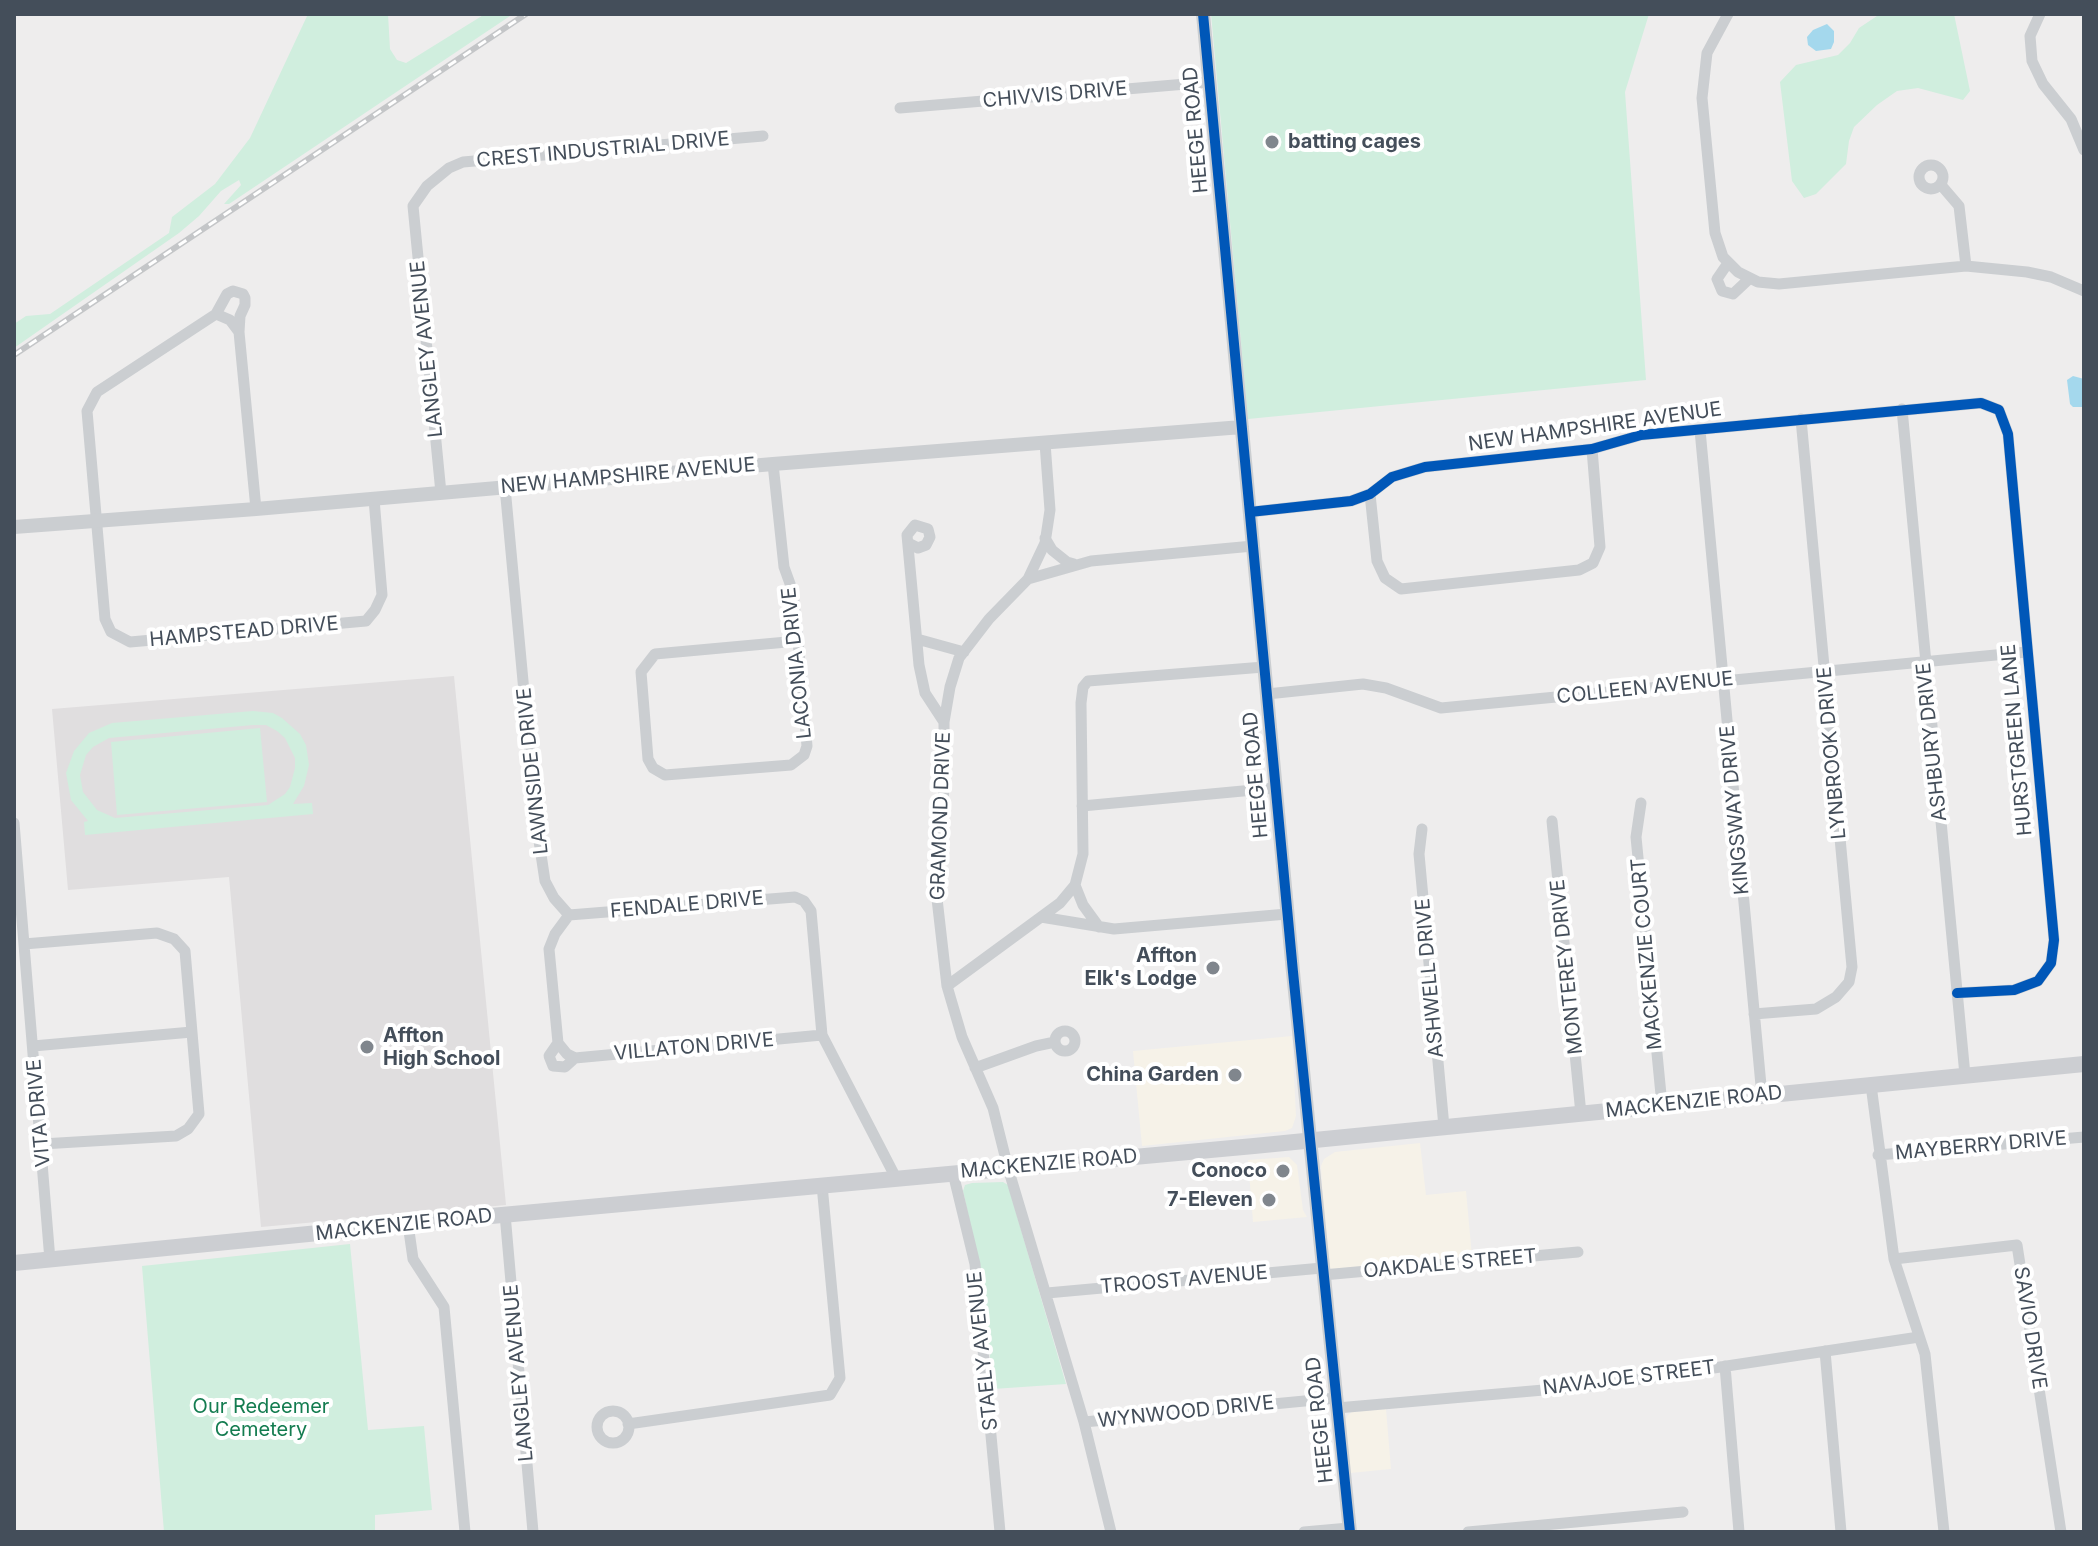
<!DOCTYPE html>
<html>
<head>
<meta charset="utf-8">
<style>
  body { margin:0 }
  #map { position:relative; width:2098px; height:1546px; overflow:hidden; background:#eeeded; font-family:Inter,sans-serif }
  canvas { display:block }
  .frame { position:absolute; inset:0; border:16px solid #444e5a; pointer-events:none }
</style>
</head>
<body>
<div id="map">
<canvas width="2098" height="1546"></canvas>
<div class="frame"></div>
</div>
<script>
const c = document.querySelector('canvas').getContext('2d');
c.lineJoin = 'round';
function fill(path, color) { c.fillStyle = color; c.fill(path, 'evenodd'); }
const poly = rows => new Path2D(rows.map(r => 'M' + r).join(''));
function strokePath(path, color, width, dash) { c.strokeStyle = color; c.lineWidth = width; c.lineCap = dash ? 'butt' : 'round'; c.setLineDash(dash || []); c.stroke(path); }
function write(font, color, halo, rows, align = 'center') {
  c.font = font + ' Inter,sans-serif'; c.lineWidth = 8; c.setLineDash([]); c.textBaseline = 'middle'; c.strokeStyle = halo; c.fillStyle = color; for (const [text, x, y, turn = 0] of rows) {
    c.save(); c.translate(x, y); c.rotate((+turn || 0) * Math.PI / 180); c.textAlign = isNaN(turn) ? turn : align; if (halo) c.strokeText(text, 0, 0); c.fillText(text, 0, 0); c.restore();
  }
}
fill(poly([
  [1292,1036,1296,1116,1292,1128,1285,1131,1142,1146,1133,1051],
  [1420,1143,1426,1195,1466,1191,1472,1256,1334,1270,1330,1268,1325,1237,1321,1166,1324,1159,1335,1152],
  [1289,1157,1297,1165,1303,1210,1307,1217,1253,1222,1248,1160],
  [1386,1409,1391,1469,1350,1473,1345,1421,1348,1415,1352,1412]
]), '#f6f2e8');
fill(poly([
  [454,676,506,1205,261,1227,229,877,68,890,52,709]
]), '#e0dedf');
fill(poly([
  [308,14,388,14,390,49,397,60,406,63,485,14,513,14,229,204,224,204,241,185,239,180,221,191,199,216,179,233,14,348,14,324,26,316,50,314,169,233,172,217,215,184,250,138],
  [1211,14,1649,14,1625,92,1646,380,1248,419],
  [1880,14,1954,14,1970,91,1963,100,1918,88,1897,91,1877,105,1854,127,1849,141,1846,164,1816,194,1804,198,1792,181,1780,82,1796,65,1838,55,1850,43,1859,28],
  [253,711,273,713,282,718,300,734,306,745,309,765,304,786,293,804,312,803,313,814,85,835,84,822,88,821,71,800,66,773,74,751,89,733,112,723],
  [253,725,266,725,277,731,285,738,295,758,295,768,290,787,285,794,268,805,115,818,97,810,83,792,80,775,86,755,93,747,109,738],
  [260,728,267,802,117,815,111,742],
  [1003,1182,1008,1185,1066,1384,993,1389,982,1276,963,1191,965,1185,972,1183],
  [350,1244,368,1430,424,1426,432,1510,375,1515,375,1532,164,1532,142,1266]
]), '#d0eede');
fill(poly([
  [1827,24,1834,31,1834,42,1831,49,1816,51,1808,45,1807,37,1813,30],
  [2073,376,2084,379,2084,407,2073,407,2070,404,2067,380]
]), '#a4d8ed');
strokePath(poly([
  [1728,14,1707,53,1702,98,1715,233,1723,257,1738,272,1758,282,1779,284,1966,266,2027,272,2051,277,2084,291],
  [2040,14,2030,36,2032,61,2043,84,2071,119,2084,150],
  [900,108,1210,82],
  '1919 177a12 12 0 1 1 24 0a12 12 0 1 1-24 0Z',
  [1941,185,1959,206,1966,266],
  [1728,263,1717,279,1722,291,1733,294,1749,279],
  [216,314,230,320,239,332,256,509],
  [239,332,240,316,245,305,245,298,243,294,233,291,227,294,216,314,97,392,87,411,105,619,111,632,130,642,366,621,375,610,382,595,374,499],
  [1902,409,1965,1075],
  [1700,430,1762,1096],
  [1045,443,1050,510,1045,543,1028,579,989,619,959,658,950,687,944,722,944,788,936,890,947,986,962,1037,993,1108,1008,1168,1084,1422,1111,1532],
  [773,464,784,567,793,592,798,641,807,746,804,755,791,765,665,775,653,768,648,759,641,672,655,654,798,641],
  [505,487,536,821,545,881,554,898,569,915],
  [441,493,413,206,427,186,449,168,463,162,763,136],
  [1370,494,1377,561,1385,578,1401,589,1579,570,1593,563,1600,547,1592,449],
  [1250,512,1351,501,1370,494,1392,477,1425,467,1592,449,1641,435,1981,403,1999,410,2008,434,2054,940,2051,963,2038,981,2014,990,1957,993],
  [1045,538,1052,550,1067,562,1074,564],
  [910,544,918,548,926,545,930,537,928,529,915,525,907,535,919,665,925,693,944,722],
  [1028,579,1091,561,1253,546],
  [917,639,964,652],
  [1267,694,1363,684,1386,688,1441,708,2027,652],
  [1641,803,1636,837,1662,1105],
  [1082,806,1275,788],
  [1552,821,1581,1114],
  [14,823,50,1260],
  [1422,829,1419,854,1444,1127],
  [1075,885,1083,905,1099,927],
  [569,915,795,897,804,901,811,911,822,1035,896,1178],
  [569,915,555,934,549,949,558,1043,567,1054,575,1058,822,1035],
  [1041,917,1114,929,1287,914],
  [24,944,157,933,174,939,185,951,199,1114,188,1129,176,1136,42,1144],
  [947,986,1041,917,1060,903,1075,885,1083,854,1081,703,1083,687,1088,681,1264,667],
  [1754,1014,1816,1009,1836,997,1849,982,1852,967,1801,419],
  '1055 1041a10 10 0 1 1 20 0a10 10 0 1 1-20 0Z',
  [558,1043,549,1056,553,1066,565,1067,575,1058],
  [33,1046,192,1032],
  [975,1068,1036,1046,1055,1042],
  [1871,1085,1894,1259,1925,1354,1944,1532],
  [1878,1155,2084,1137],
  [953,1173,975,1264,1000,1532],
  [505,1214,533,1532],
  [408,1224,413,1259,444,1307,465,1532],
  [1894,1259,2017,1245,2061,1532],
  [1323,1275,1578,1252],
  [1047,1293,1322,1268],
  [1825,1351,1841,1532],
  [1725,1366,1739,1532],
  [1337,1408,1601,1385,1919,1337],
  '597 1427a16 16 0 1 1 32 0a16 16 0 1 1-32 0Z',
  [1084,1422,1336,1398],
  [628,1424,830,1395,840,1378,822,1185],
  [1304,1532,1349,1528],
  [1468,1532,1683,1512]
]), '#cbced1', 11);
strokePath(poly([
  [1203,14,1293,972,1350,1532],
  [14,527,256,509,773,464,1242,427]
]), '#cbced1', 14);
strokePath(poly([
  [14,1263,491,1216,1254,1146,2084,1064]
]), '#ccced2', 16);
const rail = poly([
  [14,355,526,14]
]);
strokePath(rail, '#c4c6c8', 6);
strokePath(rail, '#fff', 3, [9]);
strokePath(poly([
  [1203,14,1293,972,1350,1532],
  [1250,512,1351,501,1370,494,1392,477,1425,467,1592,449,1641,435,1981,403,1999,410,2008,434,2054,940,2051,963,2038,981,2014,990,1957,993]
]), '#0057b8', 10);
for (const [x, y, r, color] of [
  [1272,142,8,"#80868d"],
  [1213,968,8,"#80868d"],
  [367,1047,8,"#80868d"],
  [1235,1075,8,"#80868d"],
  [1283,1171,8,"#80868d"],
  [1269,1200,8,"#80868d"]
]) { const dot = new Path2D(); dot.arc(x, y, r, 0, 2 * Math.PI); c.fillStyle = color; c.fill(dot); strokePath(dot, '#fff', 3); }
write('20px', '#444e5a', '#fff', [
  ["CHIVVIS DRIVE",1055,95,-5],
  ["HEEGE ROAD",1196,130,-95],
  ["CREST INDUSTRIAL DRIVE",603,150,-5],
  ["LANGLEY AVENUE",427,349,-96],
  ["NEW HAMPSHIRE AVENUE",1595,427,-8],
  ["NEW HAMPSHIRE AVENUE",628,476,-5],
  ["HAMPSTEAD DRIVE",244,632,-5],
  ["LACONIA DRIVE",797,663,-96],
  ["COLLEEN AVENUE",1645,688,-6],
  ["HURSTGREEN LANE",2017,740,-95],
  ["ASHBURY DRIVE",1932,742,-96],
  ["LYNBROOK DRIVE",1832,753,-95],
  ["LAWNSIDE DRIVE",533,771,-96],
  ["HEEGE ROAD",1256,775,-95],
  ["KINGSWAY DRIVE",1735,810,-95],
  ["GRAMOND DRIVE",941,816,-88],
  ["FENDALE DRIVE",687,905,-5],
  ["MACKENZIE COURT",1647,954,-95],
  ["MONTEREY DRIVE",1567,967,-96],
  ["ASHWELL DRIVE",1430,978,-95],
  ["VILLATON DRIVE",694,1047,-5],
  ["MACKENZIE ROAD",1694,1102,-6],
  ["VITA DRIVE",39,1113,-95],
  ["MAYBERRY DRIVE",1981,1146,-5],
  ["MACKENZIE ROAD",1049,1164,-5],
  ["MACKENZIE ROAD",404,1225,-6],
  ["OAKDALE STREET",1450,1264,-5],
  ["TROOST AVENUE",1184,1280,-5],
  ["SAVIO DRIVE",2030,1328,81],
  ["STAELY AVENUE",983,1351,-96],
  ["LANGLEY AVENUE",519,1373,-95],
  ["NAVAJOE STREET",1629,1378,-7],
  ["WYNWOOD DRIVE",1186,1412,-6],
  ["HEEGE ROAD",1320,1420,-96]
]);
write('bold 20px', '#444e5a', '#fff', [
  ["batting cages",1288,142,"left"],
  ["Affton",1197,956],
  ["Elk's Lodge",1197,979],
  ["Affton",383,1036,"left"],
  ["High School",383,1059,"left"],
  ["China Garden",1219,1075],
  ["Conoco",1267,1171],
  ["7-Eleven",1253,1200]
], 'right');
write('20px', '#147c50', '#fff', [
  ["Our Redeemer",261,1407],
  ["Cemetery",261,1430]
]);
</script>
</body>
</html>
